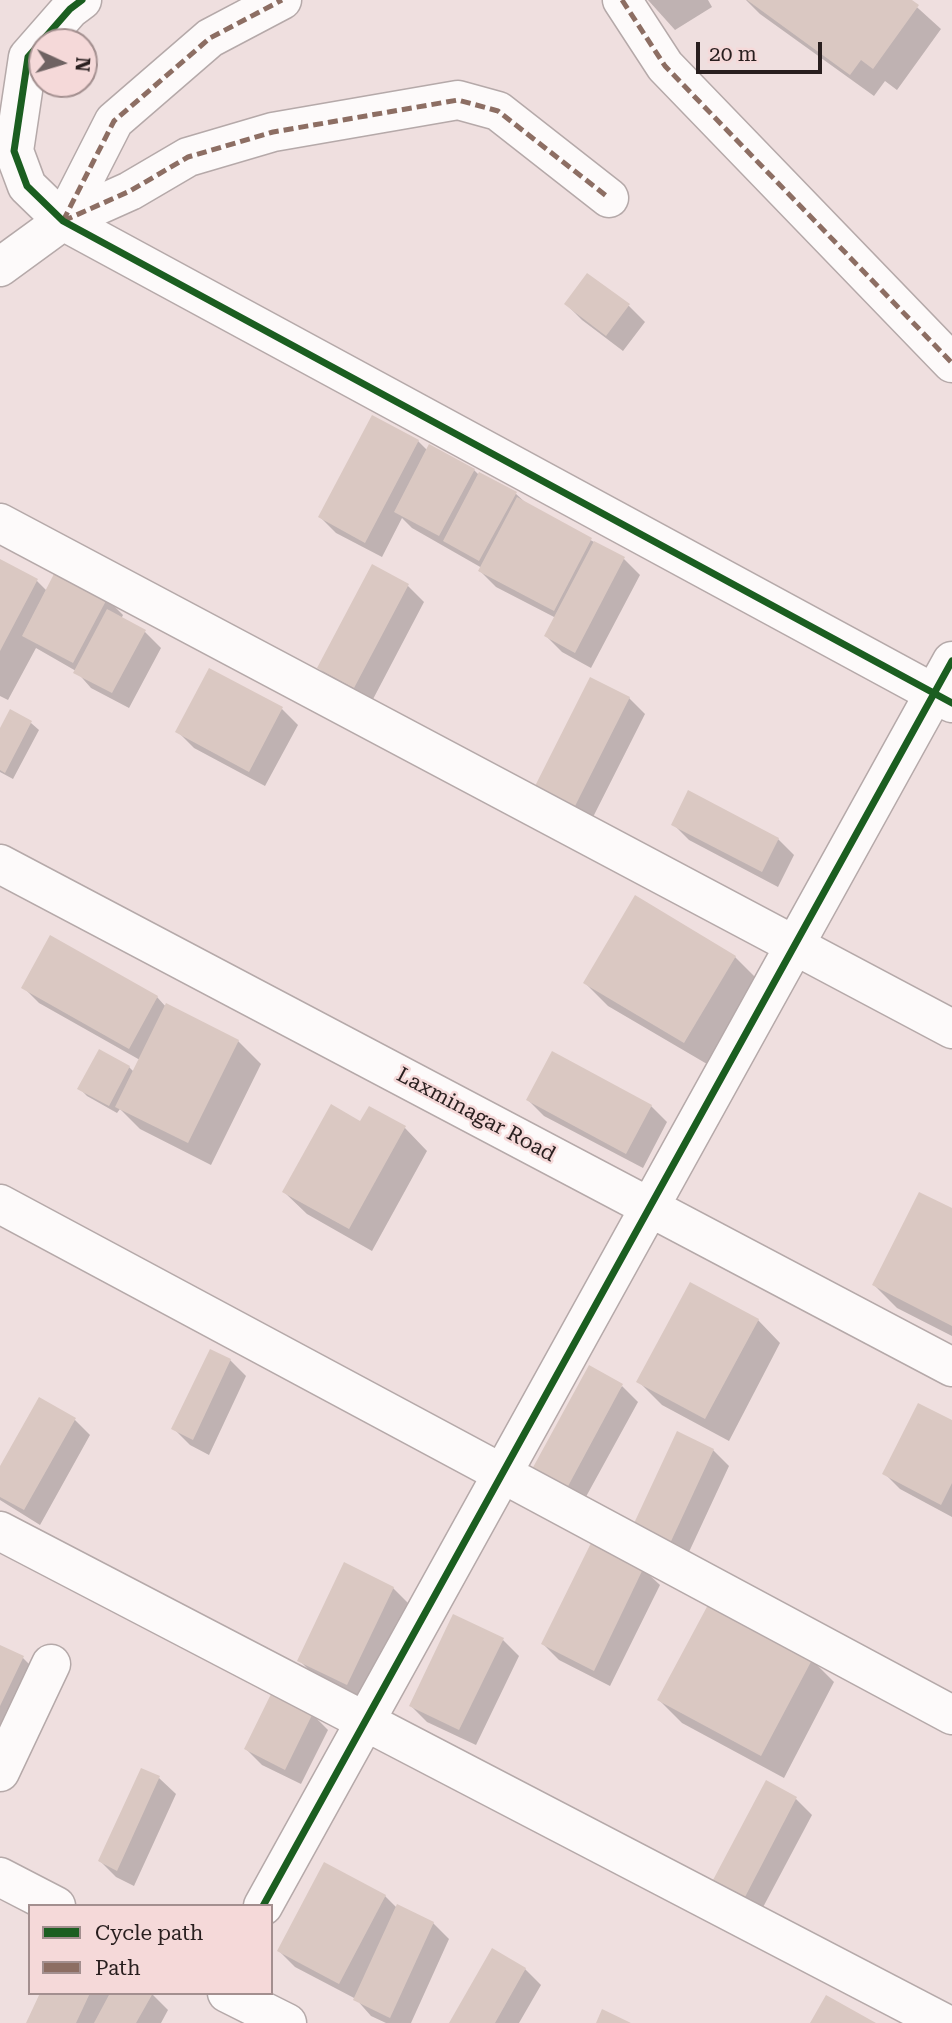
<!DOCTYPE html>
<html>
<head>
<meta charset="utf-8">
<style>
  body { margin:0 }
  #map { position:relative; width:952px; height:2023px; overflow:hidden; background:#efdfdf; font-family:"Roboto Serif",serif }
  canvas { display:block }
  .legend { position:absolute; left:28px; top:1904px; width:245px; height:91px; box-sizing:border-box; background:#f5d9d9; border:2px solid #a38f8f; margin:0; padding:9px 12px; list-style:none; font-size:21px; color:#291f1f }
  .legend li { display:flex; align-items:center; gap:14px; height:35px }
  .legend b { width:35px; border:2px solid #a38f8f }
  .north { position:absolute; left:28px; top:28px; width:70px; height:70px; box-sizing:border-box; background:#f5d9d9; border:2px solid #a38f8f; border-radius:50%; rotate:94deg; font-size:19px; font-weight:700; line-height:28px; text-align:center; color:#291f1f }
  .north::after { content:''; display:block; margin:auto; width:24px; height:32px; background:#6e6262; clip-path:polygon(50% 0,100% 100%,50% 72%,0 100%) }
  .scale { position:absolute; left:696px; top:42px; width:126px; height:32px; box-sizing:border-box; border:4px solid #291f1f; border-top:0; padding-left:9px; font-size:21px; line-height:24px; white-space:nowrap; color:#291f1f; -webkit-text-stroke:5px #f5d9d9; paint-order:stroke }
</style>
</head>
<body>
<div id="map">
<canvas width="952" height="2023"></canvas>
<ul class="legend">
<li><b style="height:9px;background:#1b5e20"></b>Cycle path</li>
<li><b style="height:9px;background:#8d6e63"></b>Path</li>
</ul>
<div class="north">N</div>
<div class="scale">20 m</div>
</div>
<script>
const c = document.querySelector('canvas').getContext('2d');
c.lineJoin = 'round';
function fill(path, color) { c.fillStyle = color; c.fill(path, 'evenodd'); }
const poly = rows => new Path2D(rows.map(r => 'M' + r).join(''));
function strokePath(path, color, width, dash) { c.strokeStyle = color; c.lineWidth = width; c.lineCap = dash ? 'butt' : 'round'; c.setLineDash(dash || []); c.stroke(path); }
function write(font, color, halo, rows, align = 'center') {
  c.font = font + ' "Roboto Serif",serif'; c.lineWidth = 5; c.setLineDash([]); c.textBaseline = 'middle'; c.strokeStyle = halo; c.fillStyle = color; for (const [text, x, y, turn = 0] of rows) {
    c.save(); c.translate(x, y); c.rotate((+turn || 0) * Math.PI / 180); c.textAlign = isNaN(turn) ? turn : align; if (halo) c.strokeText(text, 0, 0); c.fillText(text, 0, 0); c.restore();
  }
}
fill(poly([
  [648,0,708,0,712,7,675,30],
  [746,0,909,0,941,29,897,90,885,81,874,96,760,14],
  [566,304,629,306,645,322,623,351,582,320],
  [418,441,428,451,474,470,480,476,515,493,527,504,624,559,640,575,591,668,562,652,546,636,556,618,496,587,480,571,482,568,412,528,402,518,382,557,336,533,320,517],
  [0,561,37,581,47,591,107,599,123,615,121,619,145,632,161,648,129,708,91,688,76,671,36,648,8,700,0,696],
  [373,567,408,586,424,602,371,703,335,684,319,668],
  [629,698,645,714,589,825,551,805],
  [282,709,298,725,265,786,194,748,178,732],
  [11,711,31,723,39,730,13,779,0,772,0,732],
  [673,824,778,839,794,855,778,887,689,840],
  [51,937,157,997,166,1007,238,1041,261,1064,211,1165,140,1129,120,1109,117,1113,87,1096,79,1088,129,1067,134,1072,140,1060,39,1003,23,987],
  [735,957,758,980,707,1064,608,1006,585,983],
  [528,1100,651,1106,667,1122,643,1168,544,1116],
  [361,1123,405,1128,427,1151,372,1251,307,1214,284,1192],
  [952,1210,952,1336,897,1308,874,1285],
  [758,1320,780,1343,729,1441,662,1405,639,1382],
  [230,1360,246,1376,209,1455,190,1445,174,1429],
  [622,1386,638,1402,582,1504,550,1486],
  [74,1419,90,1435,40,1525,0,1500,0,1469],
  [952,1422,952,1517,900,1489,884,1473],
  [713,1450,729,1466,682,1567,647,1550],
  [643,1569,660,1585,610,1686,559,1660,543,1644],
  [393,1588,409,1604,363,1700,315,1676,299,1660],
  [503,1640,519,1656,476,1745,427,1722,411,1706],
  [0,1647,23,1658,51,1686,0,1767],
  [812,1660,834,1682,784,1778,682,1723,659,1700],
  [312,1714,328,1730,301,1784,262,1765,246,1749],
  [142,1770,159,1778,176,1794,134,1886,116,1877,100,1861],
  [766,1782,796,1799,812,1815,761,1911,731,1895,715,1879],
  [385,1896,397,1908,433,1923,449,1939,411,2023,386,2023,371,2016,356,1999,295,1967,279,1951],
  [525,1969,541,1985,519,2023,451,2023],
  [42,1993,151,1993,168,2010,161,2023,28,2023]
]), '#0003');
fill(poly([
  [747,0,912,0,919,5,873,69,861,60,850,75],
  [587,273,630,304,606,336,564,304],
  [372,415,419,440,365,543,318,517],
  [429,444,475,469,439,536,394,512],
  [479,472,517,492,479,561,443,541],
  [517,497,592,538,554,611,478,571],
  [594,541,625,557,575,653,544,636],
  [0,559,38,579,0,651],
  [372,564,409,584,354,688,317,668],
  [56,570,108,597,73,663,22,636],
  [107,609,146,630,112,693,73,673],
  [209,668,283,707,249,772,175,732],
  [590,677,630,697,573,810,533,790],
  [10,709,32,721,5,773,0,770,0,728],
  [688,790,779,838,762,872,671,825],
  [635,895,736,956,684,1043,583,983],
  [50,935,158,996,129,1049,21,988],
  [166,1003,239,1040,188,1143,115,1107],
  [99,1049,130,1066,109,1106,77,1089],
  [552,1051,652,1105,626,1154,526,1100],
  [331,1104,360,1121,369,1106,406,1126,349,1229,282,1192],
  [919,1192,952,1208,952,1326,872,1285],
  [690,1282,759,1319,705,1419,636,1382],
  [210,1349,231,1359,193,1440,171,1429],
  [589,1365,623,1384,566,1490,531,1471],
  [39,1397,76,1418,24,1510,0,1497,0,1466],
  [918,1403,952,1420,952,1483,941,1505,882,1474],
  [677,1431,714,1449,666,1552,629,1534],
  [592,1541,644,1567,594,1671,541,1644],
  [344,1562,394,1587,347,1685,297,1661],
  [709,1603,813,1658,761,1756,657,1700],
  [453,1614,504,1638,459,1730,409,1706],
  [0,1645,24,1656,0,1706],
  [272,1692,313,1713,285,1770,244,1749],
  [141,1768,160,1776,117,1871,98,1861],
  [766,1780,797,1797,745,1897,713,1880],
  [324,1862,386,1895,339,1984,277,1951],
  [397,1904,434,1922,390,2018,353,2000],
  [492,1948,526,1968,495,2023,449,2023],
  [40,1993,90,1993,76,2023,26,2023],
  [110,1993,153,1993,136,2023,94,2023],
  [826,1995,876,2023,810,2023],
  [602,2009,631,2023,596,2023]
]), '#dac8c2');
const minor = poly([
  [82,0,70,9,28,57,14,151,27,186,63,221,952,703],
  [622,0,665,66,952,363],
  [63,221,114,121,210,38,282,0],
  [0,267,63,221,130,191,188,157,273,132,458,100,498,111,609,198],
  [0,523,952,1029],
  [0,864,952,1367],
  [0,1204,952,1715],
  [0,1531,944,2023],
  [0,1772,51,1664],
  [0,1877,56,1906],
  [263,1906,952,661],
  [227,1993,287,2023]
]);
strokePath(minor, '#b5a9a9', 41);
strokePath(minor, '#fdfafa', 38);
strokePath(poly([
  [622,0,665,66,952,363],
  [63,221,130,191,188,157,273,132,458,100,498,111,609,198],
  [63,221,114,121,210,38,282,0]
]), '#8d6e63', 5, [10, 5]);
strokePath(poly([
  [82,0,70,9,28,57,14,151,27,186,63,221,952,703],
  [263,1906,952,661]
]), '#1b5e20', 7);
write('21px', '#291f1f', '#f5d9d9', [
  ["Laxminagar Road",476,1115,28]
]);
</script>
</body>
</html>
